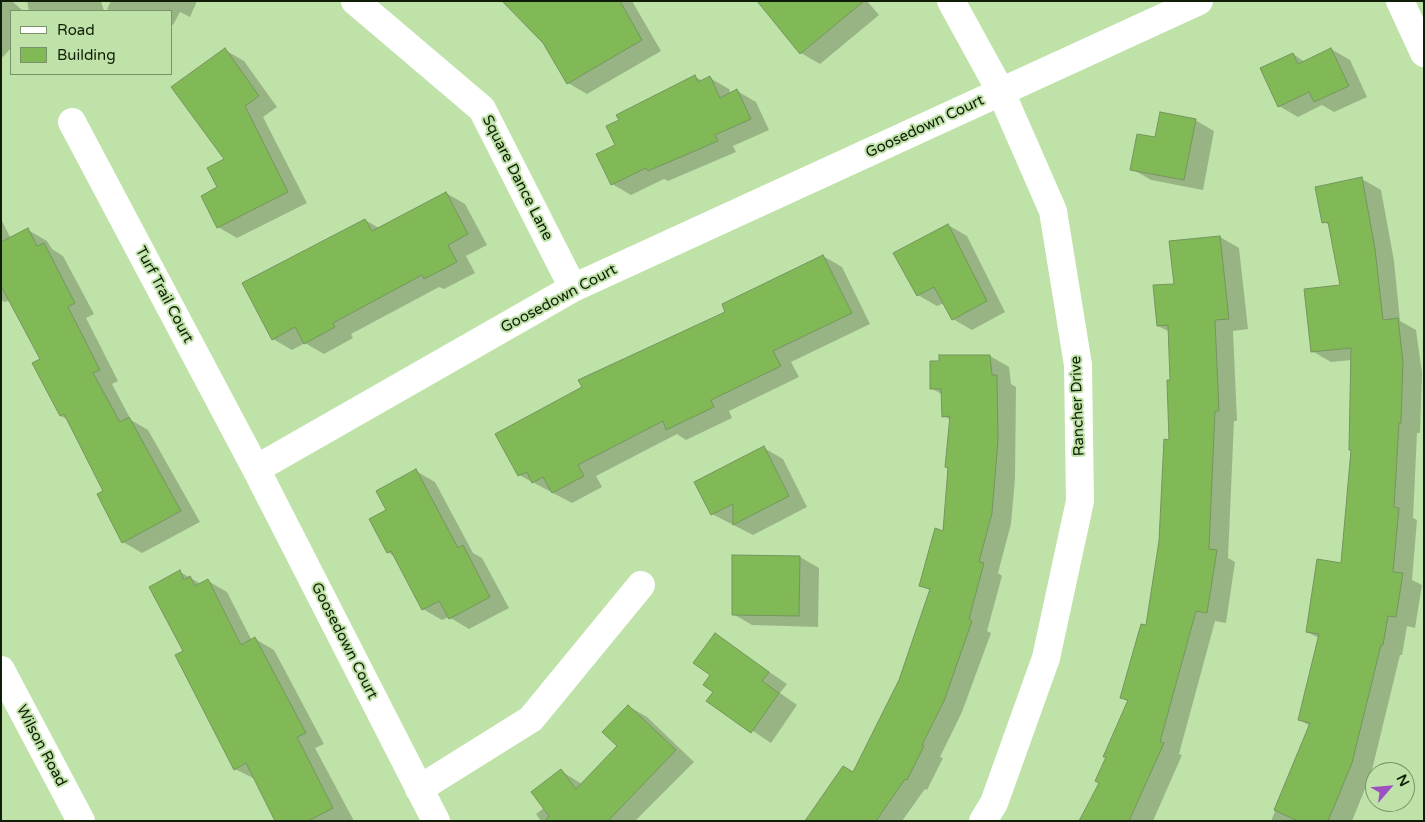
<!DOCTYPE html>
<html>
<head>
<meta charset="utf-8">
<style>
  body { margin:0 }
  #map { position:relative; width:1425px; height:822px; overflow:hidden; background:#bee2a7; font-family:"Varela Round",sans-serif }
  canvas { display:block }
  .frame { position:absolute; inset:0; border:2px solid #101d07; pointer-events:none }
  .legend { position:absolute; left:10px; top:10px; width:162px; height:65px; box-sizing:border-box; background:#bee2a7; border:1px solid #789367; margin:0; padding:6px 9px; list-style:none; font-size:15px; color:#101d07 }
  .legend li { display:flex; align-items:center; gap:10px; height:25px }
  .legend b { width:25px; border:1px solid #789367 }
  .north { position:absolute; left:1365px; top:762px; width:50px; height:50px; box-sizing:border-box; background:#bee2a7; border:1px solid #789367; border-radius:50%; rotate:63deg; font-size:14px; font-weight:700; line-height:20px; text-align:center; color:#101d07 }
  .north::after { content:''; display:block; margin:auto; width:18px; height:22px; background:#9d51c2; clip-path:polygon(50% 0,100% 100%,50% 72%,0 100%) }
</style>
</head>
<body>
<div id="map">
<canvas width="1425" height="822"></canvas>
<div class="frame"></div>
<ul class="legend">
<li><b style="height:6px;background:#fff"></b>Road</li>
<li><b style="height:14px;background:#81b956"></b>Building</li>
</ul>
<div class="north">N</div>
</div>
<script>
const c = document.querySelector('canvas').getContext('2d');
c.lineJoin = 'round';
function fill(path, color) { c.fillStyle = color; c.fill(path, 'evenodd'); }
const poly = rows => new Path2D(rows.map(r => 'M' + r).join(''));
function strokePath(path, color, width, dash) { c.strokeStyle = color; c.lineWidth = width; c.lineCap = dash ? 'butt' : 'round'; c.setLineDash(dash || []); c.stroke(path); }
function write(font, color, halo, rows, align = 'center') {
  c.font = font + ' "Varela Round",sans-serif'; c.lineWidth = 4; c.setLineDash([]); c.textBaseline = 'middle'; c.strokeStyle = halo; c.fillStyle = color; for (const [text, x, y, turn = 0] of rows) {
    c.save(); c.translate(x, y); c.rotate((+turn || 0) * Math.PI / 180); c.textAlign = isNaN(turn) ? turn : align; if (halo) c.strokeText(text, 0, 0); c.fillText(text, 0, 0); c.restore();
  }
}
fill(poly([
  [1,1,12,1,23,11,11,11,11,48,1,59],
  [27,1,101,1,104,11,29,11],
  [111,1,197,1,190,17,180,12,173,25,171,24,171,11,111,11,107,9],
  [504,1,632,1,661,51,587,94,568,83,544,42],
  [778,1,867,1,879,15,820,64,801,53,767,11],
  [1331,49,1350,60,1367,97,1334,112,1322,105,1298,117,1279,106,1293,54,1305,62],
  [225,50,244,61,277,107,263,117,307,203,237,238,218,227,219,188,226,160],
  [695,77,703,81,710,78,729,89,731,94,737,91,756,102,769,130,733,146,736,152,668,181,664,179,631,195,612,184,616,146],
  [1195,120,1214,131,1203,190,1151,180,1132,169,1156,139],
  [1362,179,1381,190,1394,261,1400,321,1416,330,1422,373,1420,433,1417,433,1413,518,1417,520,1412,580,1422,585,1415,628,1407,626,1402,655,1400,655,1371,774,1352,821,1271,821,1310,726,1300,720,1319,638,1307,632,1342,565,1353,450,1352,360,1331,362,1312,351,1342,286,1330,226,1324,222],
  [446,193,465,204,487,245,466,256,475,273,444,289,439,287,351,334,353,338,324,354,305,343,292,350,273,339,365,220,379,228],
  [1,219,10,237,28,230,47,241,52,249,63,256,94,314,86,318,118,381,112,384,131,420,148,430,200,522,142,553,123,542,105,491,68,420,61,416,41,360,10,300,5,302,1,300],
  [948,225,967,236,1005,312,972,330,953,319,944,303,937,306,918,295],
  [1220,237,1239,248,1248,329,1233,331,1237,421,1234,421,1228,558,1235,562,1226,623,1215,621,1179,754,1182,755,1153,821,1080,821,1100,783,1107,758,1105,756,1129,702,1122,698,1147,627,1161,541,1170,441,1170,332,1158,326,1176,285],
  [823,256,842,267,870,324,791,362,799,377,729,411,732,418,686,440,677,434,596,476,602,487,572,503,519,475,727,312],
  [990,356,1009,367,1011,384,1016,387,1015,478,1011,524,998,573,1002,576,987,631,991,633,962,712,940,757,943,758,927,790,925,789,902,821,807,821,854,773,900,681,931,591,921,585,944,532,951,420,943,416,943,395,931,388],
  [764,448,783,459,807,507,753,535,712,514,696,483],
  [416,471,435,482,473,553,482,558,509,608,469,629,449,617,442,620,423,609,395,557,388,552,388,510],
  [800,557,819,568,818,627,752,625,733,614],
  [180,572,201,584,208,581,227,592,252,641,255,639,274,650,324,744,315,748,354,821,277,821,255,779,235,769,185,652],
  [715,635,787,684,780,693,797,705,771,743,708,701,715,692,712,675],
  [628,706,647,717,694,762,635,821,541,821,536,814,544,808,561,771,582,784,618,746]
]), '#0003');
const building = poly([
  [502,1,620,1,642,40,567,84,543,43,502,1],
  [757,1,864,1,800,54,757,1],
  [225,48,259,96,245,106,288,192,217,228,201,196,217,187,207,168,224,159,171,87,225,48],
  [1331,48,1349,86,1314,102,1309,92,1278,107,1260,68,1293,53,1298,64,1331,48],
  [695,75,698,82,710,76,720,98,737,89,751,119,715,135,718,141,648,171,646,168,611,185,596,154,615,145,606,126,619,120,616,115,695,75],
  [1160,112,1196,119,1184,180,1130,170,1137,134,1155,137,1160,112],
  [1362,177,1375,249,1383,320,1398,318,1403,362,1401,423,1399,423,1394,507,1399,508,1393,572,1403,573,1396,617,1388,616,1383,645,1381,645,1352,763,1328,821,1298,821,1274,810,1310,723,1298,720,1319,634,1306,632,1317,559,1341,563,1351,450,1349,450,1351,348,1311,352,1304,289,1340,285,1328,222,1322,223,1315,187,1362,177],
  [446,192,468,234,448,245,457,262,424,279,422,275,333,323,335,327,304,344,295,327,272,340,242,283,365,219,372,231,446,192],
  [948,224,987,301,952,320,934,287,917,296,893,253,948,224],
  [28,228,37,246,44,243,75,303,68,307,100,370,93,373,120,422,129,417,181,511,122,543,97,494,103,491,64,414,60,416,32,363,40,359,1,286,1,242,28,228],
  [1220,236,1229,319,1215,320,1219,411,1215,411,1209,549,1217,550,1207,613,1196,611,1160,742,1164,743,1129,821,1079,821,1099,783,1095,781,1106,757,1103,757,1128,700,1120,698,1141,624,1146,625,1159,541,1164,439,1169,440,1167,380,1170,380,1168,325,1157,326,1153,285,1174,284,1169,241,1220,236],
  [823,255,852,313,773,351,781,366,711,400,714,407,666,430,663,421,578,465,584,476,552,493,543,477,532,483,527,472,518,476,495,434,582,387,578,380,725,312,722,304,823,255],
  [939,355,990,355,992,375,997,375,998,439,992,513,979,562,984,563,969,619,972,621,944,701,922,745,924,746,907,780,905,779,876,821,805,821,843,766,853,772,899,680,930,589,919,586,935,528,943,531,948,468,945,467,950,416,942,417,941,389,930,389,930,361,939,361,939,355],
  [764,446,789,496,733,525,733,504,711,515,694,482,764,446],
  [416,469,458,548,463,545,490,597,449,619,439,601,422,610,391,551,387,553,369,519,386,510,376,491,416,469],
  [732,555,800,556,799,616,732,615,732,555],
  [180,570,184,580,190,576,195,586,208,579,241,645,255,637,306,733,297,737,333,808,308,821,275,821,246,763,234,770,175,655,183,651,149,587,180,570],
  [715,633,769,672,762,681,779,693,751,733,706,701,713,692,703,685,710,675,693,663,715,633],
  [628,705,676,750,608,821,545,821,549,816,531,792,561,769,576,789,617,746,602,732,628,705]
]);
fill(building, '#81b956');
strokePath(building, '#74955e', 1);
strokePath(poly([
  [355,1,482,109,573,288],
  [951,1,1001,92,1053,211,1078,365,1080,501,1046,658,994,803,983,821],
  [1400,1,1424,53],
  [72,122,256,469],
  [1,670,81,821],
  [419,789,531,719,641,585],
  [436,821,256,469,573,288,1199,1]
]), '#fff', 28);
write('15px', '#101d07', '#bee2a7', [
  ["Goosedown Court",925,127,-25],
  ["Square Dance Lane",517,178,63],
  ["Turf Trail Court",164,295,62],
  ["Goosedown Court",559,299,-28],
  ["Rancher Drive",1078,406,-92],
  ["Goosedown Court",344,641,63],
  ["Wilson Road",41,746,62]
]);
</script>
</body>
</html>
